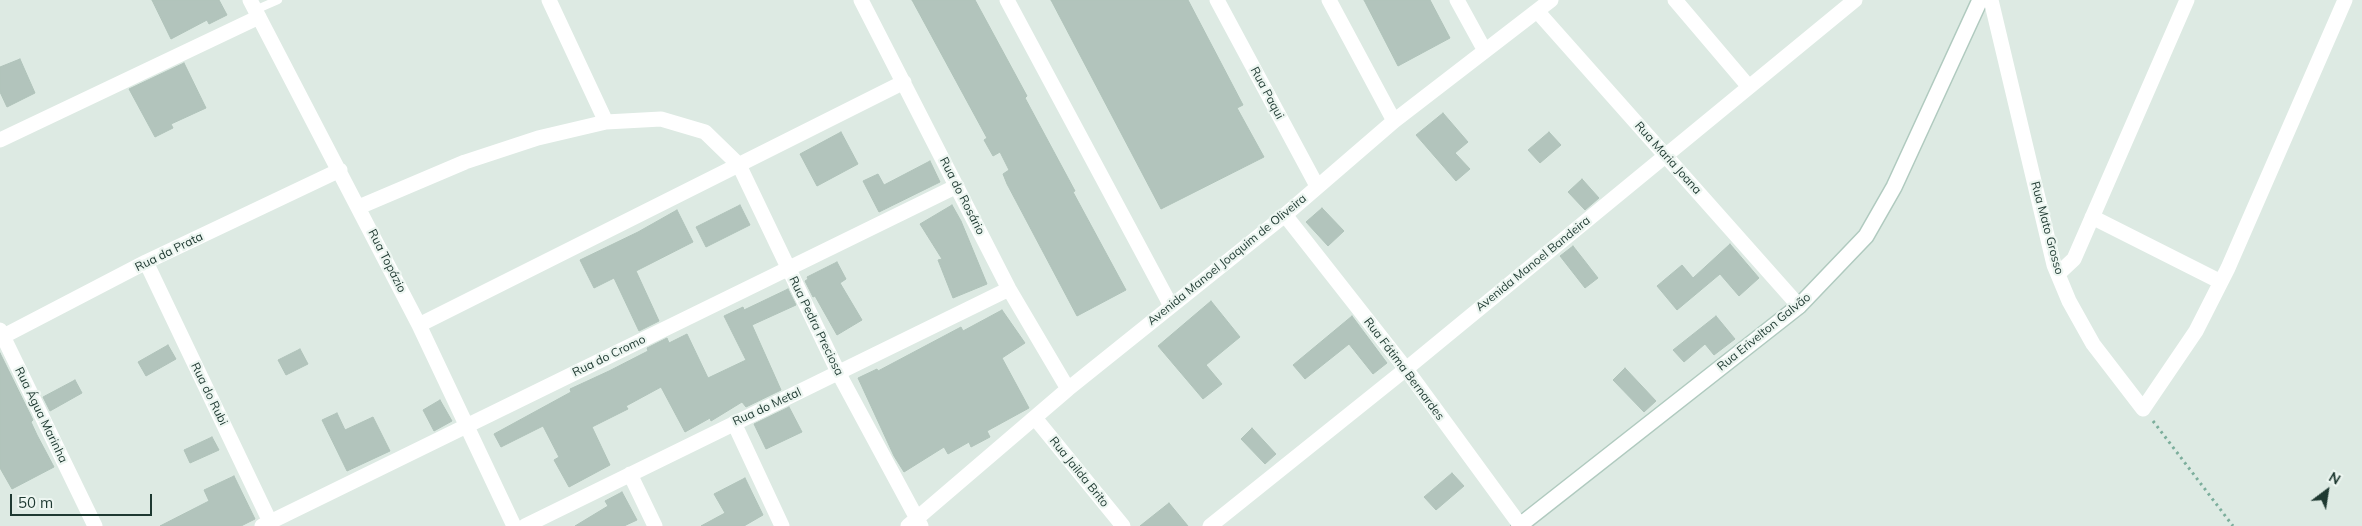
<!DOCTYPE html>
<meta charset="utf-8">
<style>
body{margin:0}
#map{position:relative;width:2362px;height:526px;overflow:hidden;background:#ddeae3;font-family:Mulish,sans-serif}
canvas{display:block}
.north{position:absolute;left:2302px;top:466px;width:50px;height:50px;-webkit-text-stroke:4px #edf6f1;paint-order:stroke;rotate:31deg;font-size:14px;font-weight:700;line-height:20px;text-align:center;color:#1e3931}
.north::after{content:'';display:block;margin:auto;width:18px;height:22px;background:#1e3931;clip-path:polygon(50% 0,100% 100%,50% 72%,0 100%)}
.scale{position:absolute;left:10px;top:494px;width:142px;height:22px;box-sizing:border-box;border:2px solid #1e3931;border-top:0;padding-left:6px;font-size:15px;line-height:18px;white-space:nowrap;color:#1e3931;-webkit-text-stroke:4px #edf6f1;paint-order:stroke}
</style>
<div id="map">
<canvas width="2362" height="526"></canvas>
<div class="north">N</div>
<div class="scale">50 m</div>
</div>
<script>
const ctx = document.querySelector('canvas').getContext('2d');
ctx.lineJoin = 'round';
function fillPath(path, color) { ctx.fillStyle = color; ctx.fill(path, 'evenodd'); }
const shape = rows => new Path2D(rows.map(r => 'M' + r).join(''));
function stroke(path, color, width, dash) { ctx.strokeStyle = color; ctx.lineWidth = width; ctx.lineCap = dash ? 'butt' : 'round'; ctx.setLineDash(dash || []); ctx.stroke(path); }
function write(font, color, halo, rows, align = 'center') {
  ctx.font = font + ' Mulish,sans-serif'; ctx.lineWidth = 4.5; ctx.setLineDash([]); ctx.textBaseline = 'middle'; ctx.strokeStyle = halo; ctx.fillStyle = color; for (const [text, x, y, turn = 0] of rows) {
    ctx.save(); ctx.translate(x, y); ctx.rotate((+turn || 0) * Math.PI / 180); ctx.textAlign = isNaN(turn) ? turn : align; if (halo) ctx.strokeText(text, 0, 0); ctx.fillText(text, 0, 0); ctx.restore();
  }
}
const building = shape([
 [152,0,219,0,227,15,209,24,207,20,171,39,152,0],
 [912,0,975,0,1027,96,1025,98,1075,191,1073,192,1126,290,1077,316,1007,184,1003,174,1009,170,1000,152,993,156,984,140,987,138,912,0],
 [1051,0,1188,0,1243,105,1237,108,1264,157,1161,209,1051,0],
 [1364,0,1430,0,1450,38,1398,66,1364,0],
 [20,59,35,93,7,107,0,92,0,67,20,59],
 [184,63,206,108,171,124,173,128,155,137,129,89,184,63],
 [1443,113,1468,142,1455,153,1470,169,1456,181,1416,135,1443,113],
 [841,132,858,164,817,186,800,154,841,132],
 [1549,132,1561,145,1540,163,1528,150,1549,132],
 [930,161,940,182,879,212,863,181,878,174,884,185,930,161],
 [1582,179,1599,198,1585,210,1568,192,1582,179],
 [740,205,750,225,706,247,696,227,740,205],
 [952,205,961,221,987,284,953,298,938,260,942,259,920,224,952,205],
 [1322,208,1344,231,1328,246,1306,222,1322,208],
 [677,210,693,242,636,271,659,321,639,331,614,278,594,288,580,260,638,232,677,210],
 [1730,244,1759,278,1739,296,1720,274,1677,310,1657,286,1682,265,1693,278,1730,244],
 [1573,246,1598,278,1585,288,1560,256,1573,246],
 [837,262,846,279,840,283,862,320,837,335,815,296,813,297,805,281,808,279,807,277,837,262],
 [788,289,796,305,752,325,781,390,746,407,742,402,711,421,710,418,685,432,661,387,626,406,628,409,592,427,610,465,569,487,554,460,559,457,543,426,501,447,494,434,571,392,570,389,609,371,648,351,647,348,667,338,669,343,687,334,708,378,746,360,724,316,743,307,744,310,788,289],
 [1211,301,1240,337,1206,365,1222,384,1203,399,1158,346,1211,301],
 [1002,310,1025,343,1002,358,1029,408,987,431,990,437,971,447,969,442,948,454,944,447,904,472,894,456,858,378,877,369,878,371,961,327,963,331,1002,310],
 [1352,316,1387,363,1373,374,1349,344,1305,379,1293,365,1352,316],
 [1716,316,1735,339,1714,355,1705,344,1684,362,1673,350,1716,316],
 [168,345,176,359,146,376,138,362,168,345],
 [300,349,308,364,286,375,278,360,300,349],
 [0,353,33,420,31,422,37,435,54,467,12,489,0,468,0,353],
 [1625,368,1656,401,1644,412,1613,380,1625,368],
 [75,380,82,393,50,411,43,397,75,380],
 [440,400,452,421,434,431,423,410,440,400],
 [789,407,802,432,766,449,754,424,789,407],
 [337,413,345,430,373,417,390,451,347,471,322,420,337,413],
 [1252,428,1276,454,1265,464,1241,439,1252,428],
 [212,437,219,450,190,463,184,450,212,437],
 [1452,473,1464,486,1436,510,1424,497,1452,473],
 [234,476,255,519,241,526,160,526,209,501,204,490,234,476],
 [745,478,763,515,744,526,701,526,725,513,714,494,745,478],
 [622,492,637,520,624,526,575,526,608,506,605,501,622,492],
 [1169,503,1188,526,1140,526,1169,503]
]);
fillPath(building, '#b2c4bc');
stroke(building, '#b0c3ba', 1);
const secondary = shape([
 [1519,526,1799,306,1866,236,1894,187,1980,0]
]);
stroke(secondary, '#b0cabf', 18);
stroke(shape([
 [2153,421,2233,526]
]), '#7cae9c', 3, [2.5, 4]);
stroke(shape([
 [255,10,278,0]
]), '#fff', 8);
stroke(shape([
 [250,0,419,325,514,526],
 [549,0,606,122],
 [861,0,1009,289,1068,389],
 [1007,0,1171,306],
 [1217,0,1317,186],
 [1329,0,1394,121],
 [1457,0,1485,51],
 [1675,0,1749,87],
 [1991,0,2054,265,2069,301,2093,344,2143,409,2196,331,2228,268,2345,0],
 [1537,11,1799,306],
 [0,140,259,17],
 [359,207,465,162,538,138,606,122,661,119,705,132,739,165,839,374,921,526],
 [1285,215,1406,369,1520,525],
 [2092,217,2221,282],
 [146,262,272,526],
 [2058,274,2074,259,2187,0],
 [419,325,904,82],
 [0,330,95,526],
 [0,338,146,262,340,170],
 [1035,418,1123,526],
 [734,423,782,526],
 [630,474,655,526],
 [262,526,957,186],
 [525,526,1009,289],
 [908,526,1068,389,1285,215,1394,121,1551,0],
 [1210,526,1406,369,1855,0]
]), '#fff', 15);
stroke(secondary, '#fff', 15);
write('12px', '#1e3931', '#edf6f1', [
 ["Rua Paqui",1267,93,62],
 ["Rua Maria Joana",1668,158,48],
 ["Rua do Rosário",962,196,63],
 ["Rua Mato Grosso",2047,228,75],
 ["Rua da Prata",169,252,-26],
 ["Avenida Manoel Joaquim de Oliveira",1227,260,-39],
 ["Rua Topázio",387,261,63],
 ["Avenida Manoel Bandeira",1533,264,-39],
 ["Rua Pedra Preciosa",816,326,64],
 ["Rua Erivelton Galvão",1764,332,-39],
 ["Rua do Cromo",609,356,-26],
 ["Rua Fátima Bernardes",1404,369,53],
 ["Rua do Rubi",209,394,64],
 ["Rua do Metal",767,407,-25],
 ["Rua Água Marinha",41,415,64],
 ["Rua Jailda Brito",1079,472,51]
]);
</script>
